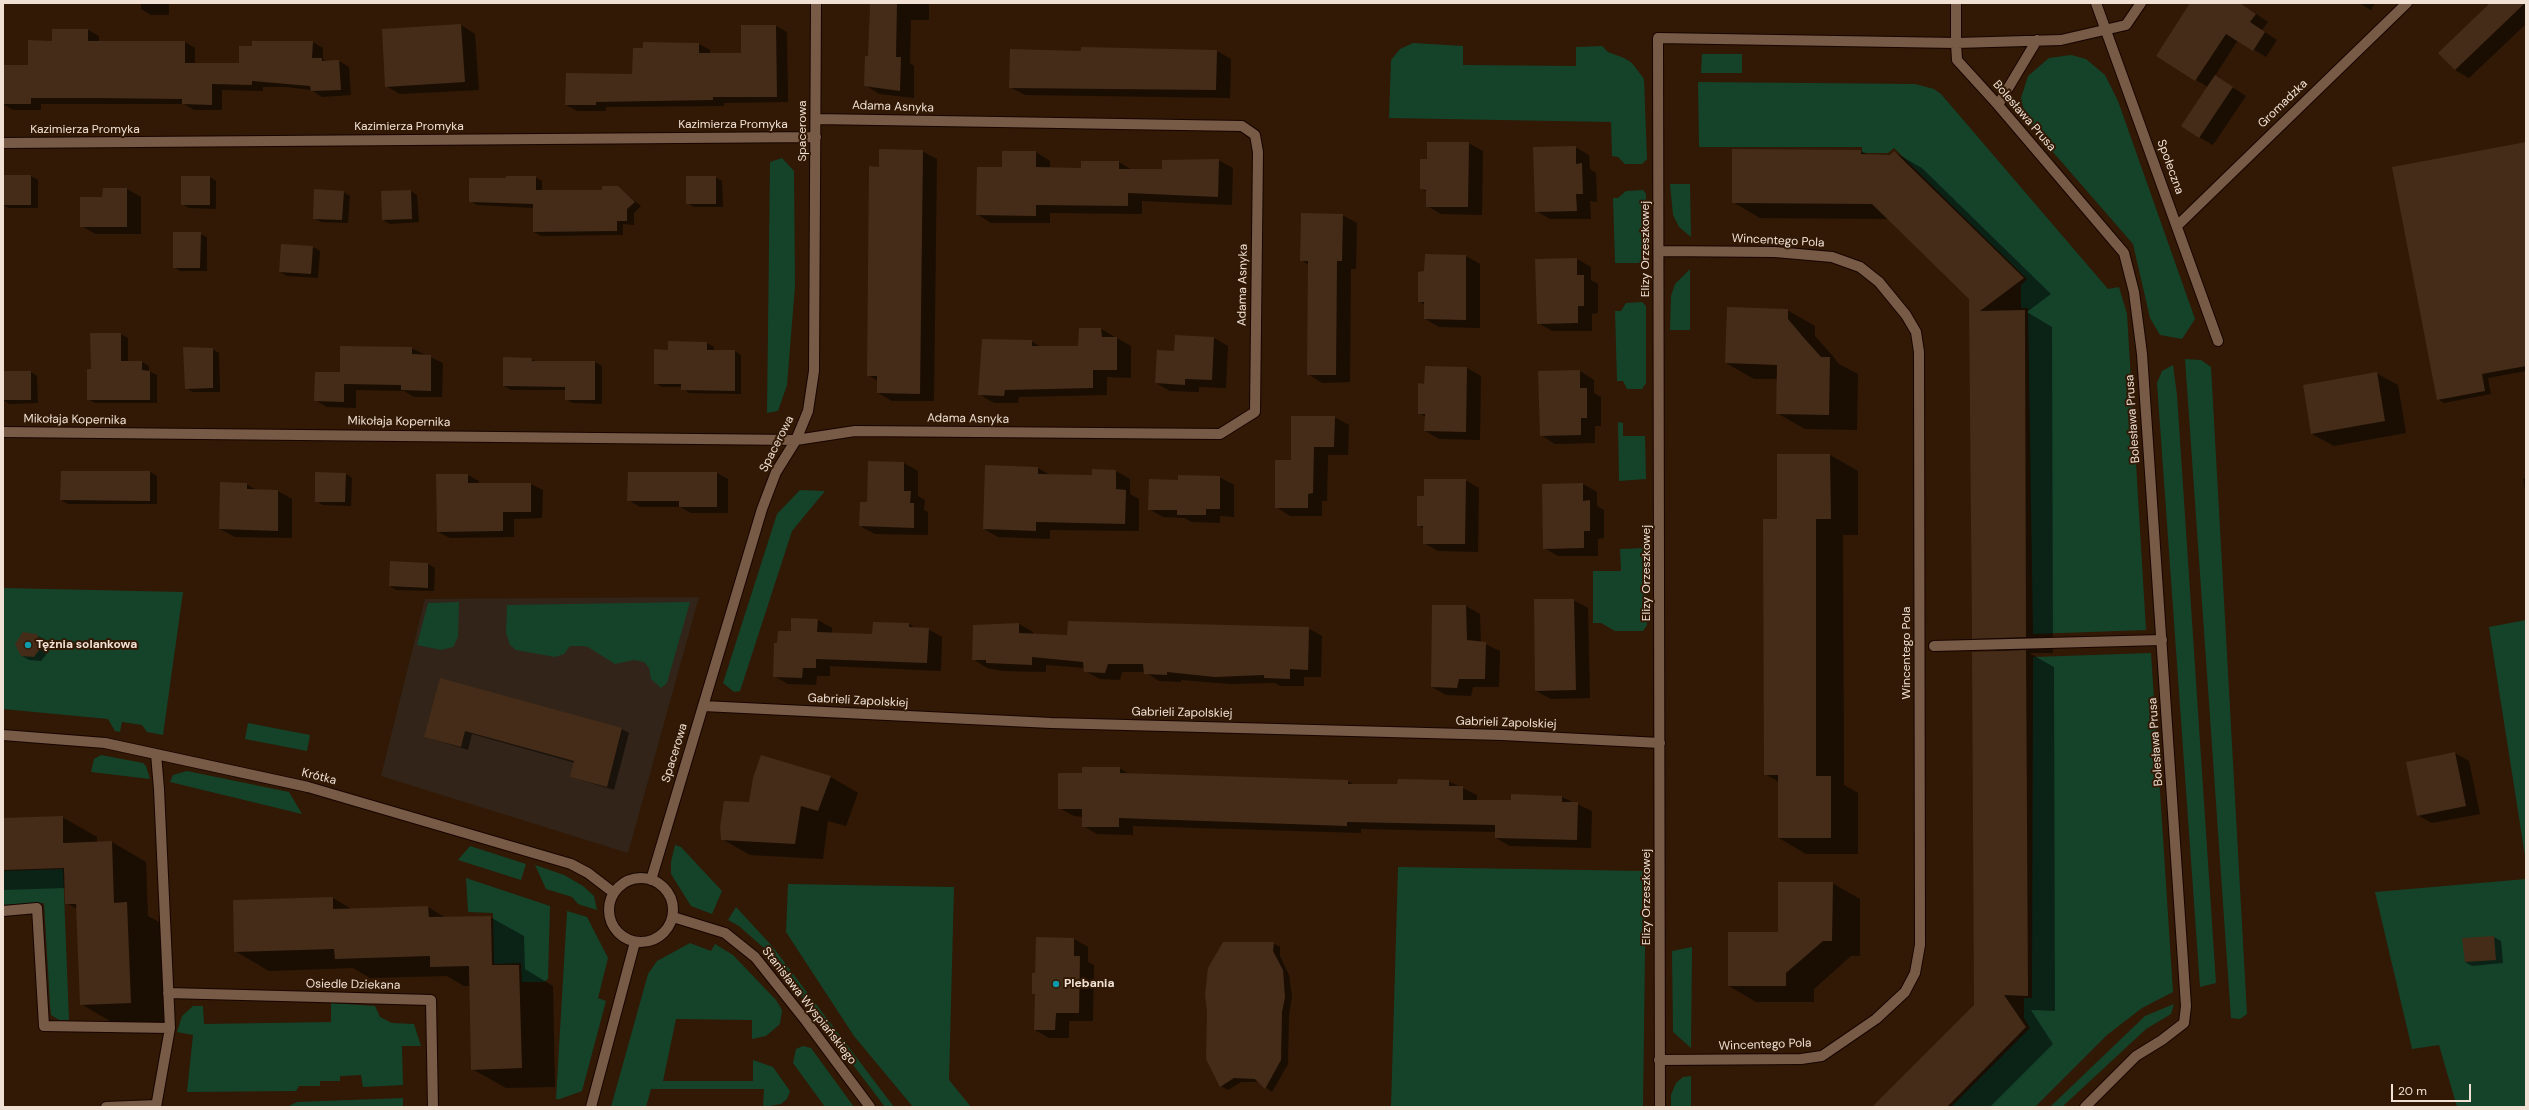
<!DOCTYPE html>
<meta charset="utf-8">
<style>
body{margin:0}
#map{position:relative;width:2529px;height:1110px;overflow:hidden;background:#311905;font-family:"DM Sans",sans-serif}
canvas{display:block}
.frame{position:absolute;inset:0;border:4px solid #f1e1d5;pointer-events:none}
.scale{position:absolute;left:2391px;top:1084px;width:80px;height:18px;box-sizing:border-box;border:2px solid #f1e1d5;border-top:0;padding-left:5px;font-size:12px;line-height:14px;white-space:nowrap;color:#f1e1d5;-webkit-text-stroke:3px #311905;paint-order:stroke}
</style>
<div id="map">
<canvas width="2529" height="1110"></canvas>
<div class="frame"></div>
<div class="scale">20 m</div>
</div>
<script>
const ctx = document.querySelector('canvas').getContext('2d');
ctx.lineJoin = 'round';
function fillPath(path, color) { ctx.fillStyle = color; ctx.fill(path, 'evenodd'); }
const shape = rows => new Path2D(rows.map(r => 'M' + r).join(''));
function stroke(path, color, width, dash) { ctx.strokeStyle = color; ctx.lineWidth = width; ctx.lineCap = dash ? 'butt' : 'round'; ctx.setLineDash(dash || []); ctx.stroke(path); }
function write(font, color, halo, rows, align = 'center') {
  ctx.font = font + ' "DM Sans",sans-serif'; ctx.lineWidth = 4; ctx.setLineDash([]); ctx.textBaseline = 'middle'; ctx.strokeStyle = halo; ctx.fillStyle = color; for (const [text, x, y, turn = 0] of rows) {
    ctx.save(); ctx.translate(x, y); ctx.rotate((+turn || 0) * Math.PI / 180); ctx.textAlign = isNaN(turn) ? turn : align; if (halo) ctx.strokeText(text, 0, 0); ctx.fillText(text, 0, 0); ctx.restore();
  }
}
fillPath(shape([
 [699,597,628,853,381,776,425,599]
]), '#322418');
fillPath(shape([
 [1413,43,1463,46,1463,65,1576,66,1576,47,1602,46,1608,52,1624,58,1632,63,1644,79,1647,159,1642,164,1625,164,1618,157,1612,156,1611,122,1389,118,1391,60,1400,49],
 [1702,54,1742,54,1742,73,1701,73],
 [2071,55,2086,59,2105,75,2118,101,2195,319,2182,339,2160,335,2150,318,2133,244,2026,121,2021,98,2028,76,2049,58],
 [1698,82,1915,84,1934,89,1941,94,2108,289,2119,287,2127,314,2146,630,2033,634,2028,308,2021,308,2021,285,2027,279,1894,148,1888,153,1862,153,1862,147,1699,147],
 [782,158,794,171,795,286,787,385,778,411,767,413,770,162],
 [1670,184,1690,184,1691,237,1679,227,1673,215],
 [1643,190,1646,194,1645,263,1615,263,1613,198,1618,198,1626,191],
 [1690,269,1690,330,1670,330,1671,296,1675,284],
 [1642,302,1646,306,1646,383,1642,389,1627,389,1623,381,1617,381,1615,311,1621,311,1626,303],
 [2185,359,2201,360,2211,367,2247,1014,2240,1019,2231,1018],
 [2173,365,2177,395,2216,983,2200,987,2157,383,2162,371],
 [1618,422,1623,423,1623,436,1645,436,1646,479,1619,481],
 [800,490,825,491,792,531,740,691,734,692,723,683,777,514],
 [1646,548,1647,625,1643,631,1615,631,1601,623,1593,623,1593,571,1621,571,1620,549],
 [3,588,183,592,163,735,147,732,142,725,122,722,120,732,115,731,108,719,3,709],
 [459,602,458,637,453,647,441,650,417,645,428,603],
 [690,602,667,683,661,688,651,679,649,668,644,662,634,660,615,664,588,647,582,646,570,646,564,654,555,657,516,650,510,645,506,633,507,605],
 [2526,620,2526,862,2489,627],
 [2151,653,2173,992,2142,1008,2107,1035,2035,1107,1951,1107,2030,1028,2024,1018,2024,998,2032,998,2033,657],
 [248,723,310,735,307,751,245,739],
 [101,755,143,763,146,766,150,779,91,772,94,759],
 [187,771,289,792,302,814,170,782,173,775],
 [675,845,681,847,722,891,712,914,691,906,671,874,671,862],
 [470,846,526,864,521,880,458,860],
 [535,865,564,875,583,886,594,896,597,910,578,904,572,897,546,889],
 [1398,867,1646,871,1643,1107,1391,1107],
 [63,869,69,1020,59,1020,51,1015,50,1004,44,903,3,905,3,871],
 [466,878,550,906,548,979,544,982,522,982,521,963,494,964,493,913,468,912],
 [2526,879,2526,1107,2457,1107,2439,1045,2412,1049,2375,892],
 [788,884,954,887,949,1080,971,1107,913,1107,854,1036,786,932],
 [736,907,772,946,894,1107,885,1107,766,950,739,926,728,920],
 [567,911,587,917,608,958,598,998,606,1001,582,1091,560,1099,556,1099],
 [690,943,711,951,715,944,733,955,776,1000,782,1010,780,1024,766,1036,752,1039,752,1020,676,1019,663,1081,753,1081,753,1060,773,1067,790,1091,787,1099,781,1104,763,1107,764,1089,651,1089,646,1107,611,1107,648,974,657,961],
 [1692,947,1691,1048,1673,1032,1672,951],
 [331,1003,375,1006,380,1017,392,1023,414,1024,421,1046,402,1046,403,1085,363,1087,361,1075,340,1076,340,1081,320,1081,320,1086,299,1086,296,1091,187,1092,193,1035,177,1032,182,1016,193,1006,203,1006,204,1024,331,1022],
 [2174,1004,2171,1014,2146,1029,2062,1107,2050,1107,2145,1016],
 [803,1046,811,1048,854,1107,825,1107,793,1063,796,1049],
 [1691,1076,1691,1107,1671,1107,1671,1095,1676,1083,1683,1077],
 [403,1098,403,1107,287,1107,297,1102]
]), '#14432a');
fillPath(shape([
 [141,3,169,3,169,15,151,15,141,9],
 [870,3,929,3,929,20,911,20,910,63,914,66,914,98,879,94,865,85,869,57],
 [2192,3,2240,3,2268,22,2262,30,2277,40,2266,57,2238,40,2215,76,2246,96,2213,145,2199,137,2208,87,2196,80],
 [2359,3,2375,3,2371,10],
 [2492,3,2526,3,2526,24,2469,78,2455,70],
 [461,25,475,34,479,90,400,94,386,86],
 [742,26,776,26,787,32,788,102,724,103,724,106,606,107,606,111,577,111,566,105,699,44,710,50,710,54,742,54],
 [53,30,88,30,99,36,99,42,185,42,195,48,195,64,240,64,253,47,313,42,323,48,323,59,327,62,339,61,349,67,351,95,322,97,311,90,286,87,263,87,263,91,222,90,222,110,194,110,184,104,41,104,41,110,13,110,3,104,3,66,29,66,53,42],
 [1217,51,1231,59,1230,98,1025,95,1010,87,1082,52],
 [1468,143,1483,151,1482,215,1441,214,1427,206,1427,192,1421,189,1428,160],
 [2526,143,2526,371,2488,378,2491,394,2444,403,2438,399],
 [1575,147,1589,155,1590,169,1596,173,1597,202,1590,201,1591,219,1550,219,1536,211],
 [1733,150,1861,151,1869,155,1890,156,1894,152,1922,168,2051,294,2027,312,2052,327,2053,653,2029,653,2054,667,2055,1011,2031,1010,2053,1044,1990,1107,1734,1107,1874,1106,1975,1005,1997,652,1972,638,1970,298,1889,219,1760,218,1733,202],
 [922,151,937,159,934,401,892,401,878,393,878,381,868,375,880,168],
 [1036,152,1050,161,1050,169,1082,169,1119,162,1132,170,1163,170,1218,160,1233,168,1232,205,1142,201,1142,214,1050,213,1050,223,991,223,977,214,1003,168],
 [3,176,31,176,38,180,38,208,9,208,3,205],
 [210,177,216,181,216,209,189,208,182,204],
 [535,177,542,181,542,191,603,191,618,187,641,206,634,213,634,225,623,224,623,235,541,236,534,232,534,208,477,205,470,201,470,179],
 [715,177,722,181,723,207,694,207,687,203],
 [127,189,141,197,141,234,96,234,81,226,103,198],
 [411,191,417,195,419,222,390,224,383,220],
 [343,192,350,196,348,223,321,222,314,218],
 [1342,215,1357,223,1356,269,1351,269,1350,382,1322,383,1308,374,1309,265,1301,260],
 [200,234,207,237,207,271,180,271,174,267],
 [282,245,313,247,320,251,318,278,287,276,280,272],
 [1426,255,1466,256,1480,264,1480,328,1439,327,1425,319,1425,305,1419,301,1425,272],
 [1577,259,1591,267,1591,280,1598,284,1598,313,1592,314,1592,331,1552,331,1538,323],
 [1787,310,1815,326,1815,336,1832,355,1839,364,1858,374,1857,430,1805,429,1777,413,1778,379,1754,379,1726,363],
 [1101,329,1131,346,1131,378,1107,377,1107,395,1019,397,1018,403,994,403,979,394,1031,341,1041,347,1079,347,1080,330],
 [121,334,128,338,128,362,142,362,149,366,149,371,157,375,157,403,95,403,88,399,92,370],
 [1214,338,1228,346,1226,388,1199,387,1199,392,1170,391,1156,383],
 [707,343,714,347,714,351,735,351,741,355,741,394,689,393,682,387,662,387,655,383,669,351],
 [411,348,443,363,442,397,414,397,404,391,356,390,356,408,327,407,315,400,341,373],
 [212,349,219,353,220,392,193,392,186,388],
 [532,359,537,362,595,362,602,366,602,404,573,403,566,399,566,390,511,390,504,386],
 [1467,368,1481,376,1480,440,1439,439,1425,431,1426,417,1419,413,1425,385],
 [1580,371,1594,380,1594,393,1601,397,1601,426,1595,426,1595,443,1555,444,1541,435],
 [3,372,31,372,37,376,38,403,9,404,3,400],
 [2376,373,2398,385,2406,433,2334,446,2312,434],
 [1334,417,1349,425,1348,455,1328,455,1327,501,1322,501,1322,516,1290,516,1276,507,1292,461],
 [1778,455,1830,455,1858,471,1858,535,1843,535,1844,785,1858,793,1858,854,1806,854,1779,838,1779,782,1765,774,1778,520],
 [904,463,918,471,918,496,925,500,924,510,928,512,928,535,875,534,860,526,868,503],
 [1038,468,1050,475,1093,476,1093,470,1116,471,1130,479,1130,494,1139,499,1139,531,1050,530,1050,539,998,537,984,529],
 [150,472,157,476,157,504,68,504,61,500],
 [717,473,728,479,728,513,691,513,680,507,640,507,628,500],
 [346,474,352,478,351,506,323,505,316,501],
 [468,475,479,481,479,484,531,484,543,490,542,518,514,519,514,537,450,538,438,532],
 [1219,477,1234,485,1234,517,1220,516,1220,523,1192,522,1184,518,1163,517,1149,509,1179,481],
 [2526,478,2526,497,2523,479],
 [1465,480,1479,488,1478,552,1438,551,1424,543,1424,529,1418,525,1425,497],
 [246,484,259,491,278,491,292,499,292,538,235,537,220,529],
 [1583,484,1597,492,1597,506,1604,510,1604,538,1598,539,1598,556,1558,556,1544,548],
 [391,562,428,564,435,568,434,591,396,590,390,586],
 [1573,600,1588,608,1590,698,1551,699,1536,691],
 [1433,606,1466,606,1480,614,1481,642,1500,651,1499,687,1473,687,1471,696,1446,695,1432,687],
 [818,620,832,628,832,633,873,635,909,624,917,629,928,629,942,637,941,671,830,666,830,676,817,676,816,685,788,684,774,676,778,644,792,632],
 [1019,624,1033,632,1033,635,1068,636,1308,628,1322,636,1321,677,1304,677,1304,686,1280,686,1275,683,1230,684,1181,680,1181,682,1159,681,1145,672,1122,672,1120,680,1100,679,1085,671,1085,668,1046,665,1046,672,1002,671,987,668,973,659,974,626],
 [36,635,44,639,49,651,41,661,29,660,22,656],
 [440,680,622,729,629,733,614,790,571,777,575,763,472,734,468,750,425,737],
 [2455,753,2469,761,2480,814,2432,823,2417,815],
 [762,756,831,777,858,793,846,826,828,821,823,859,750,855,722,839,750,803],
 [1119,768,1129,774,1348,781,1354,785,1398,785,1448,781,1477,795,1477,801,1512,801,1562,797,1592,811,1591,848,1510,846,1496,838,1496,832,1361,829,1361,833,1133,826,1133,835,1097,834,1083,826,1083,817,1074,816,1059,808,1083,774],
 [62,817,97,837,97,843,112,842,146,862,148,916,161,923,165,1022,115,1024,81,1004,77,909,66,903,66,888,3,890,3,819],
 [1832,883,1860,899,1860,956,1851,956,1814,989,1814,1002,1756,1002,1729,986,1779,933],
 [333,898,353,910,428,907,446,918,490,917,524,936,525,969,553,986,555,1087,506,1088,472,1069,471,986,464,986,447,976,370,978,353,968,269,971,235,951],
 [2494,937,2501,941,2503,963,2472,966,2465,962],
 [1074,939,1088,947,1088,962,1094,965,1093,1021,1069,1021,1069,1038,1049,1038,1035,1030,1036,995,1033,994,1036,974],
 [1273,943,1280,947,1280,956,1289,975,1292,996,1289,1016,1288,1064,1272,1092,1259,1082,1241,1082,1228,1090,1221,1086,1208,1011]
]), '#0007');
fillPath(shape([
 [870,3,897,3,896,57,901,57,900,91,864,86,865,56,868,56],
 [2190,3,2240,3,2256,14,2250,22,2265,32,2253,51,2226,34,2195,81,2156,56],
 [2490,3,2525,3,2455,70,2438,53],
 [461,24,465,82,385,87,382,29],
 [741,25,776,25,777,97,713,97,713,100,596,102,596,105,565,105,566,73,632,74,633,48,643,48,643,42,699,43,699,53,741,53],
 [52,29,88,29,88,41,185,41,185,63,239,63,239,46,252,46,252,41,313,41,312,58,322,58,322,61,339,60,341,90,311,91,310,86,252,81,252,85,212,84,212,105,182,104,182,99,96,98,31,98,31,104,3,104,3,65,28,65,28,40,52,41],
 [1081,47,1217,50,1216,90,1009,88,1010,49,1081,51],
 [2215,75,2233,87,2199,138,2181,126],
 [1427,142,1469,142,1468,207,1426,207,1426,190,1420,189,1420,159,1427,159],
 [2526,142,2526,366,2482,374,2485,391,2437,400,2392,167],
 [1576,146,1576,164,1582,163,1583,194,1576,194,1577,211,1535,212,1533,147],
 [879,149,923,150,920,394,877,393,877,376,867,376,869,166,879,167],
 [1732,149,1861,150,1861,154,1890,155,1894,151,2024,278,1980,311,2025,310,2026,637,1972,639,1969,299,1872,204,1732,203],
 [1002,151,1036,151,1036,167,1081,168,1081,161,1119,161,1119,169,1162,169,1162,160,1219,159,1218,197,1128,193,1128,206,1036,205,1036,216,976,215,977,167,1002,167],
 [3,175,31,175,31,205,3,205],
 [181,176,210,176,210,205,181,205],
 [506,176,536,176,536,190,602,190,602,186,618,186,635,202,627,209,627,221,617,221,617,231,533,232,533,204,469,202,469,178,506,178],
 [686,176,716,176,716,204,686,204],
 [103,188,127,188,127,227,80,227,80,197,102,197],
 [314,189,344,191,342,220,313,219],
 [411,190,412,219,382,220,381,191],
 [1301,213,1343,214,1342,261,1337,261,1336,375,1307,375,1308,261,1300,261],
 [173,232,201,232,200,268,173,268],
 [281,244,313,246,311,274,279,272],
 [1425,254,1466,255,1466,320,1424,319,1424,302,1418,302,1418,272,1424,271],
 [1577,258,1577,275,1584,275,1584,306,1578,306,1578,323,1537,324,1535,259],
 [1727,307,1788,309,1788,319,1804,338,1821,357,1830,357,1829,415,1776,414,1777,365,1725,363],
 [1079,328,1101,328,1102,337,1117,337,1117,370,1093,370,1093,388,1005,390,1004,396,978,395,982,339,1032,340,1032,346,1078,346],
 [90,333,121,333,121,361,142,361,142,370,150,371,150,400,87,400,87,369,91,369],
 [1175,335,1214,337,1212,380,1185,379,1185,385,1155,383,1157,350,1174,351],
 [668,341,707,342,707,350,735,350,735,391,681,390,681,384,654,384,654,349,668,350],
 [340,346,412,347,412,354,431,355,431,391,401,390,401,385,344,384,344,402,314,401,315,372,340,372],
 [183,347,213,348,213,388,185,389],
 [503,357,532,358,532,361,595,361,595,400,565,400,565,387,503,386],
 [1425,366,1467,367,1466,432,1424,431,1425,414,1418,414,1418,383,1424,384],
 [1580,370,1580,388,1587,388,1587,418,1581,418,1581,435,1540,436,1538,371],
 [3,371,31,371,31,400,3,400],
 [2377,372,2385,421,2311,434,2303,385],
 [1291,416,1335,416,1334,447,1314,447,1313,493,1308,494,1308,508,1275,508,1275,460,1291,460],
 [1777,454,1830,454,1831,519,1816,519,1816,776,1831,776,1831,838,1778,838,1778,775,1764,775,1763,519,1777,519],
 [868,461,904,462,904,491,911,491,910,503,914,503,914,528,859,526,860,502,867,502],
 [985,465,1038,467,1038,474,1092,475,1092,469,1116,470,1116,489,1126,490,1125,524,1036,522,1036,531,983,529],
 [61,471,150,471,150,501,60,500],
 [315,472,346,473,345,502,315,502],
 [628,472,717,472,717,507,679,507,679,501,627,501],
 [436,474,468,474,468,483,531,483,531,512,503,512,503,531,437,532],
 [1178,475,1220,476,1220,509,1206,509,1206,515,1177,515,1177,510,1148,510,1149,479,1178,480],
 [1424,479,1466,479,1465,544,1423,544,1423,526,1417,526,1417,496,1424,496],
 [220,482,247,483,247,489,278,490,278,531,219,529],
 [1583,483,1583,501,1590,500,1590,531,1584,531,1584,548,1543,549,1542,484],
 [390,561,428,563,428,588,389,586],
 [1534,599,1574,599,1576,690,1535,691],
 [1432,605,1466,605,1467,640,1486,642,1485,679,1459,679,1457,688,1431,687],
 [791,618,818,619,817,632,872,634,873,622,909,623,909,627,929,628,927,663,816,659,816,668,803,668,802,678,773,677,774,643,777,643,778,631,791,631],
 [1068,621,1309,627,1308,670,1290,669,1290,679,1264,678,1264,675,1215,677,1167,672,1167,675,1144,674,1143,664,1108,664,1105,673,1084,672,1083,662,1032,657,1032,665,986,663,986,660,972,660,973,625,1019,623,1019,633,1067,635],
 [23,632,37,634,42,646,34,657,21,656,15,644],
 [2026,650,2028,996,2004,995,2026,1027,1947,1107,1872,1107,1974,1005,1972,652],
 [440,678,622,728,607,787,570,777,574,761,465,731,461,747,424,737],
 [2455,752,2466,806,2417,816,2406,762],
 [761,755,831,776,818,811,801,806,795,844,721,840,720,827,724,801,749,802,753,778],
 [1082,767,1120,767,1120,773,1348,780,1348,784,1397,784,1398,779,1449,780,1449,786,1463,786,1463,800,1511,800,1511,794,1562,796,1562,802,1578,802,1577,840,1495,838,1495,825,1347,822,1347,826,1119,818,1119,827,1082,827,1082,809,1058,809,1058,773,1082,773],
 [63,816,63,843,112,841,114,903,127,902,131,1003,80,1005,76,904,65,904,64,868,3,870,3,818],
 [1778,882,1833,882,1832,941,1823,941,1786,973,1786,986,1728,986,1728,932,1778,932],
 [333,897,333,909,428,906,429,917,491,916,492,965,519,965,522,1068,471,1070,469,966,430,967,430,956,335,959,334,949,234,952,233,900],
 [2494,936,2496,960,2465,962,2462,938],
 [1036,937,1074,938,1074,956,1080,956,1079,1013,1056,1013,1055,1030,1034,1030,1035,994,1032,994,1032,973,1035,973],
 [1223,942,1274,942,1273,951,1283,970,1285,997,1282,1012,1281,1060,1265,1089,1255,1079,1234,1078,1220,1087,1206,1059,1207,1011,1205,995,1208,968]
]), '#452c18');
const pedestrian = shape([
 [1934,646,2162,640]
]);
const minor = shape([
 [1956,3,1956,43,2061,40,2126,25,2141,3],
 [2096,3,2218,341],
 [1998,105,2037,40],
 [3,143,816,137],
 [2178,225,2407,3],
 [3,432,796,440,855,431,1220,434,1255,412,1258,152,1255,135,1242,126,816,119],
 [703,706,1051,723,1502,735,1660,743],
 [3,735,105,743,308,787,571,864,588,873,614,893],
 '609 910a32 32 0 1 1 64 0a32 32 0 1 1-64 0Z',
 [651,880,762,509,776,472,796,440,808,411,814,371,816,3],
 [3,911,37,908,44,1026,170,1028],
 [673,917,725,933,755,957,806,1021,870,1107],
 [168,993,431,1000,433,1107],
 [1659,1060,1801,1059,1822,1056,1876,1019,1905,992,1915,973,1920,945,1919,352,1916,332,1906,315,1879,282,1860,267,1832,257,1775,252,1659,251],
 [106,1107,156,1105],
 [156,1107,170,1028,159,789,156,754],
 [591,1107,635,942],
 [1660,1107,1658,38,1956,43,1957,60,1998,105,2124,253,2134,292,2142,354,2186,1006,2184,1023,2162,1040,2136,1056,2085,1107]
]);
stroke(pedestrian, '#180400', 12);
stroke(minor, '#180400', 12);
stroke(pedestrian, '#775b46', 10);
stroke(minor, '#775b46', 10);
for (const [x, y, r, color] of [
 [28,645,4,"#0f9aa8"],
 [1056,984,4,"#0f9aa8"]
]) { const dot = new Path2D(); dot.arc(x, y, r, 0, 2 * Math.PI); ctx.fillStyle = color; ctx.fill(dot); stroke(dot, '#311905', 1.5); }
write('12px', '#f1e1d5', '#311905', [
 ["Gromadzka",2283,104,-44],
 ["Adama Asnyka",893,107,2],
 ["Bolesława Prusa",2024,116,49],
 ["Kazimierza Promyka",733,125],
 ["Kazimierza Promyka",409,127],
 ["Kazimierza Promyka",85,130],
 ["Spacerowa",803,131,-90],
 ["Społeczna",2170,167,70],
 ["Wincentego Pola",1778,241,3],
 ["Elizy Orzeszkowej",1646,249,-90],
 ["Adama Asnyka",1243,285,-89],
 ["Adama Asnyka",968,419,1],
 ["Bolesława Prusa",2133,419,-94],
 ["Mikołaja Kopernika",75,420,1],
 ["Mikołaja Kopernika",399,422,1],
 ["Spacerowa",777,444,-63],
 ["Elizy Orzeszkowej",1647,573,-90],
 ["Wincentego Pola",1907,653,-90],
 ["Gabrieli Zapolskiej",858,701,3],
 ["Gabrieli Zapolskiej",1182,713,1],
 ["Gabrieli Zapolskiej",1506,723,2],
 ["Bolesława Prusa",2156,742,-94],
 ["Spacerowa",675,753,-73],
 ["Krótka",319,777,14],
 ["Elizy Orzeszkowej",1647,897,-90],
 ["Osiedle Dziekana",353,985,1],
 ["Stanisława Wyspiańskiego",809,1006,52],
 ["Wincentego Pola",1765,1045,-2]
]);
write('bold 12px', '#f1e1d5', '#311905', [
 ["Tężnia solankowa",36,645],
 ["Plebania",1064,984]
], 'left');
</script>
